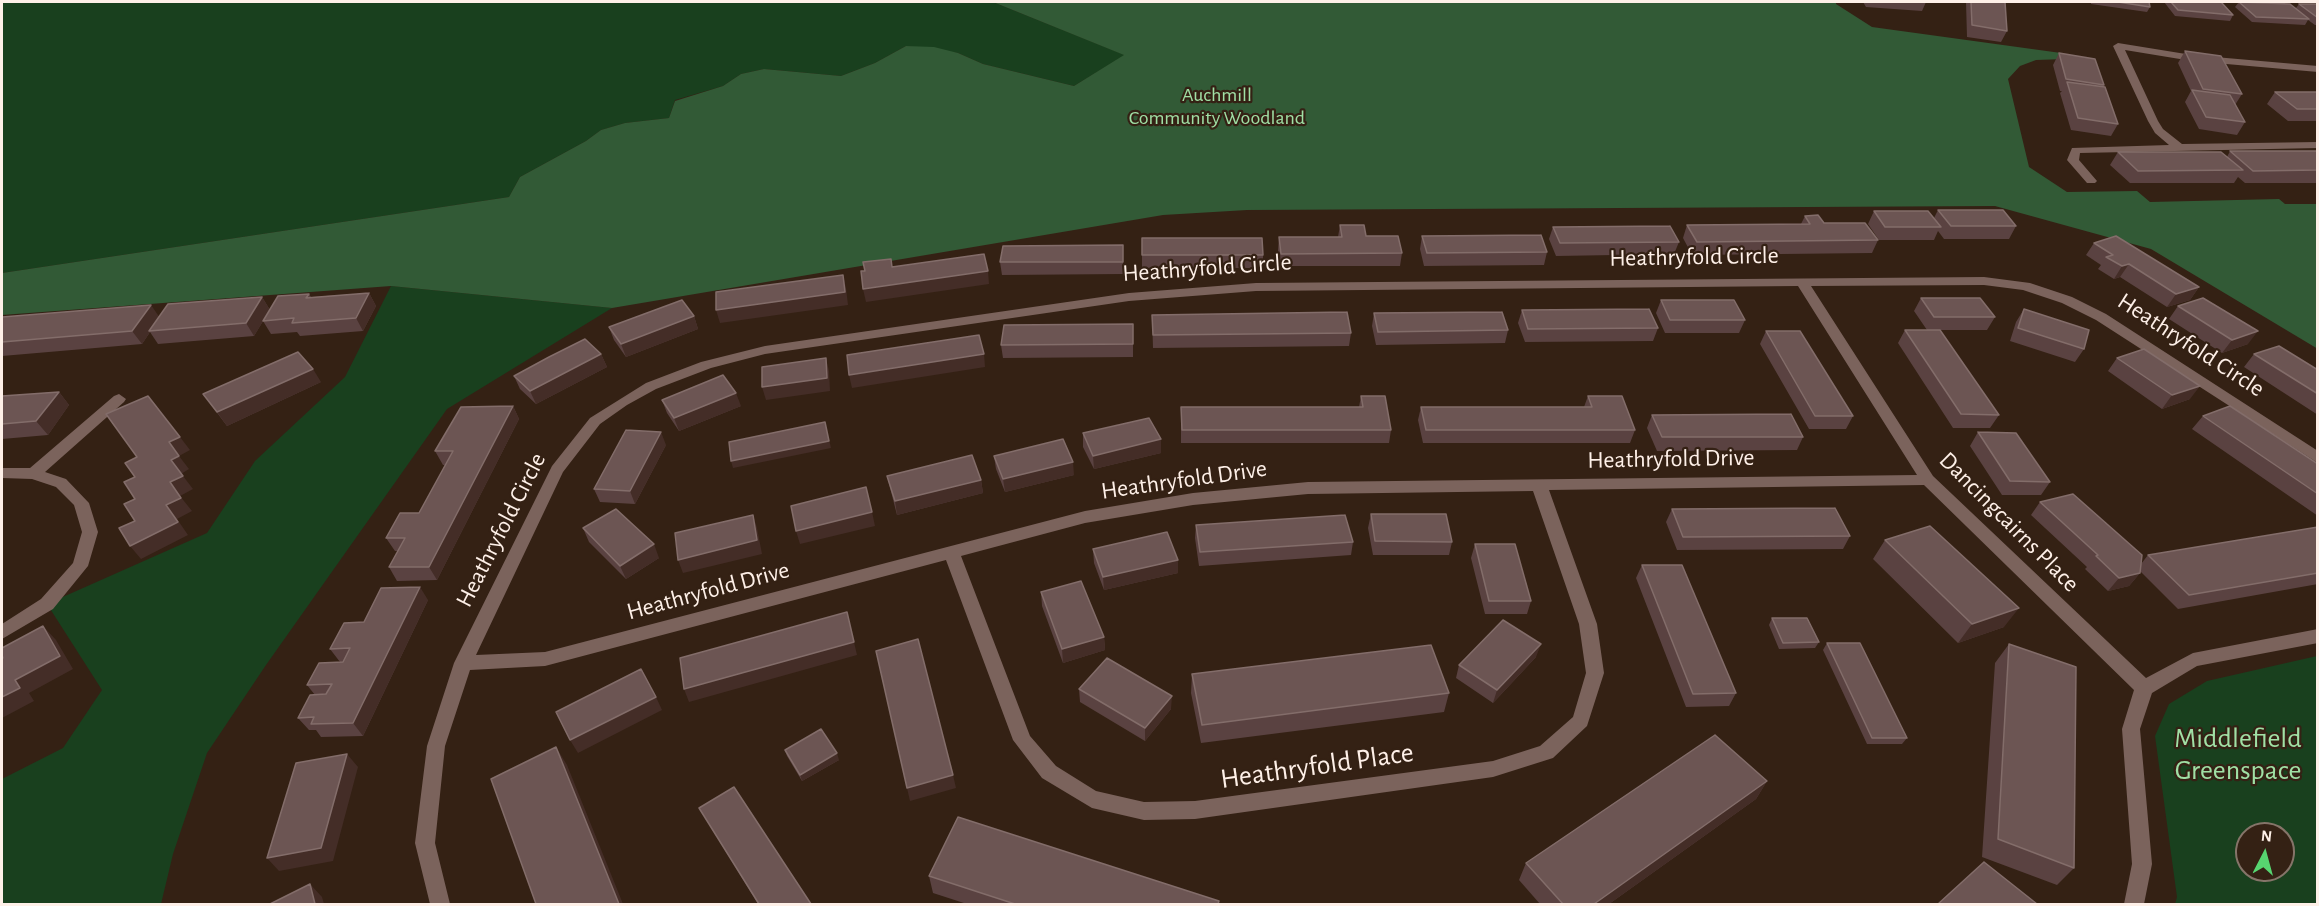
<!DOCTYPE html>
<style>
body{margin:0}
#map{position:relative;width:2319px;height:906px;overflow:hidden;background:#342114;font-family:"Alegreya Sans",sans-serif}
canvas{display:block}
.frame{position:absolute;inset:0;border:3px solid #fef0e8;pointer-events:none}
.north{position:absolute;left:2235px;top:822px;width:60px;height:60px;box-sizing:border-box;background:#342114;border:2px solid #857469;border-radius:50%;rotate:6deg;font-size:16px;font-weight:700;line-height:24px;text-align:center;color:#fef0e8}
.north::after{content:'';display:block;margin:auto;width:21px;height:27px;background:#57d570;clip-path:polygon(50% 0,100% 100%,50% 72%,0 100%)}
</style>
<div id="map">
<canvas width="2319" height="906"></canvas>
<div class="frame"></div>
<div class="north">N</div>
</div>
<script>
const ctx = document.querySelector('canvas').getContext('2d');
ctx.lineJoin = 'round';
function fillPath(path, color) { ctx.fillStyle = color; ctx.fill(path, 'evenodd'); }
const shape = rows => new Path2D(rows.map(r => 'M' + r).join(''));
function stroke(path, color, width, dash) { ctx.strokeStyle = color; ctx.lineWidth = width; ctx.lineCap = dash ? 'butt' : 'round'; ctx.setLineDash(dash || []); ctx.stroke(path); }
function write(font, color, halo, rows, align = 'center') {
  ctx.font = font + ' "Alegreya Sans",sans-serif'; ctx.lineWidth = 4.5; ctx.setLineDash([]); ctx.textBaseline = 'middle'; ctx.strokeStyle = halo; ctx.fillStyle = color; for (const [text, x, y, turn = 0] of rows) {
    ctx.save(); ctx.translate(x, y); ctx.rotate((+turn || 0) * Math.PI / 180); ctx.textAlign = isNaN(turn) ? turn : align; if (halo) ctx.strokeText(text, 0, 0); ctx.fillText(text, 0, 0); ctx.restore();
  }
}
fillPath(shape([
 [2,2,993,2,1125,55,1074,86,983,64,958,53,906,46,875,63,841,76,764,69,741,74,723,86,675,100,669,118,625,123,601,130,586,141,520,177,509,197,2,273],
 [391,286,612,308,447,409,266,665,207,753,173,854,161,904,2,904,2,779,63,748,102,690,47,604,207,533,255,461,345,377],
 [2317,656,2317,904,2175,904,2177,897,2155,736,2169,704,2207,681],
 [2247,834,2283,834,2283,870,2247,870]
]), '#19401e');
fillPath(shape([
 [993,2,1836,2,1836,4,1872,27,2061,53,2065,59,2036,60,2020,66,2008,79,2029,167,2067,192,2137,191,2150,202,2279,199,2285,204,2317,204,2318,349,2151,249,1995,206,1247,210,1163,215,612,308,391,286,2,315,2,273,509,197,520,177,586,141,601,130,625,123,669,118,675,101,723,86,741,74,764,69,841,76,875,63,906,46,934,47,958,53,983,64,1074,86,1124,55]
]), '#325a36');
fillPath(shape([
 [2118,43,2192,55,2318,66,2318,72,2192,61,2125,50,2158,121,2163,129,2182,144,2318,142,2318,148,2080,153,2079,160,2097,181,2095,183,2087,183,2067,160,2072,148,2169,145,2155,133,2148,121,2113,46,2118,43],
 [1984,277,2030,283,2072,297,2106,314,2318,451,2318,463,2096,320,2062,303,2023,290,1984,285,1811,286,1933,476,2146,678,2193,653,2318,629,2318,643,2197,666,2152,693,2140,729,2152,864,2144,904,2124,904,2132,864,2122,729,2134,690,1924,485,1549,490,1597,624,1604,673,1587,726,1553,758,1493,777,1195,819,1144,820,1092,808,1042,778,1013,740,946,560,545,666,470,670,445,746,435,843,450,904,430,904,415,843,427,746,454,663,552,466,590,418,646,383,701,362,765,346,1129,293,1256,283,1984,277],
 [1798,286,1917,475,1308,482,1193,493,1085,511,545,652,476,655,563,472,600,424,627,405,656,389,711,368,765,354,1129,301,1256,291,1798,286],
 [1533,491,1579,624,1586,673,1573,717,1540,746,1493,761,1195,801,1144,802,1096,791,1056,766,1030,736,961,556,1085,523,1193,505,1308,494,1533,491],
 [119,394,126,399,124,402,45,472,66,479,89,503,98,532,88,566,53,609,2,639,2,624,41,599,73,563,82,532,74,505,56,487,32,479,2,478,2,468,30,468,114,396,119,394]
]), '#7b635c');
fillPath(shape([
 [1863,2,1926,2,1922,11,1866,7],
 [1966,2,2005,2,2007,31,2001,42,1967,37],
 [2091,2,2149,2,2150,7,2147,12,2091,4],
 [2164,2,2221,2,2233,15,2230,21,2175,16],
 [2239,2,2296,8,2299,4,2318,4,2318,25,2315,25,2308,20,2305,25,2252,22,2235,7],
 [2185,51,2242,94,2235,105,2245,122,2237,135,2199,129,2185,102,2191,91,2178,63],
 [2059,53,2104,85,2103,87,2118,124,2111,136,2071,130,2060,93,2062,91,2060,91,2053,65],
 [2275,92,2318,92,2318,121,2288,121,2267,104],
 [2230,151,2318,151,2318,183,2245,183,2238,177,2234,183,2130,183,2110,165,2118,152,2227,157],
 [1938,210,2016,226,2009,239,1944,239,1938,231,1934,240,1879,240,1868,224,1874,211,1934,218],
 [1805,216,1824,223,1878,240,1872,253,1692,255,1683,238,1687,225,1801,224],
 [1340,225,1402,253,1400,266,1280,266,1278,250,1279,237,1338,237],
 [1553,227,1679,242,1674,254,1556,256,1549,239],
 [1422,236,1547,252,1544,265,1424,266,1420,249],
 [1142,238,1263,255,1263,268,1142,268],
 [2094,243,2199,287,2190,300,2167,307,2120,277,2114,279,2098,269,2101,265,2086,255],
 [1123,258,1123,274,1002,275,1000,262],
 [369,293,376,306,363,331,300,336,297,332,271,334,263,321,254,336,158,344,150,332,142,344,2,356,2,317,159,316,262,297,270,310,309,294,311,297],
 [1921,298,1995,317,1987,330,1940,330,1999,415,1990,428,1953,428,1898,343,1905,330,1927,330,1914,311],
 [1661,300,1745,320,1739,333,1665,333,1656,313],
 [2178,306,2248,344,2222,353,2169,319],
 [2024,309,2084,349,2075,362,2010,341,2016,322],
 [1522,310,1658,328,1653,341,1525,342,1518,323],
 [1374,313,1508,330,1505,343,1376,345,1372,326],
 [1152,315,1351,333,1349,346,1153,348],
 [694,316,698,329,626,357,614,340,609,327],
 [1133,324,1133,357,1003,358,1001,345],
 [1766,331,1853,416,1846,429,1809,429,1760,344],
 [601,354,607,367,536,404,520,389,514,376],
 [2254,354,2318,370,2318,415,2244,367],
 [2117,358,2190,399,2162,409,2108,371],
 [321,382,227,426,203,394],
 [59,392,69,405,48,435,2,439,2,396],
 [1361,396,1391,430,1389,443,1181,443,1181,407,1359,407],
 [1588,396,1635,430,1630,443,1423,443,1418,420,1421,407,1584,407],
 [662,400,741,406,679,431,667,413],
 [513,406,519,419,437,580,397,581,389,567,398,551,395,551,386,538,419,513,445,465,443,465,435,451],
 [1652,415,1803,437,1797,450,1657,451,1647,428],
 [2203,416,2318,464,2318,516,2192,429],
 [1978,432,2050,482,2041,495,2002,495,1970,446],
 [1083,433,1161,453,1094,469,1083,447],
 [666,445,635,504,600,502,594,489],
 [994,456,1074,475,1005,492,996,469],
 [887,476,981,480,983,493,897,515],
 [2040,502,2141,564,2148,555,2318,527,2318,584,2178,609,2140,571,2140,573,2129,586,2108,591,2085,569,2087,567,2031,515],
 [1672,509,1850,536,1843,549,1677,550,1666,522],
 [1371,514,1452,542,1449,555,1373,555,1368,528],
 [1196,525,1353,542,1351,555,1199,566,1195,538],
 [583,528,659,558,626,579,589,542],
 [1885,540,2004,627,1958,643,1873,559],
 [1475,544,1531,601,1527,614,1485,614,1471,558],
 [1093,549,1178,560,1178,573,1104,590,1094,563],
 [1642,565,1736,693,1729,706,1686,707,1636,578],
 [1041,592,1104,637,1105,650,1063,663,1042,606],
 [428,600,363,736,321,737,316,730,309,730,298,718,315,695,307,685,340,662,330,649,364,622],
 [1772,618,1819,642,1815,648,1779,649,1769,625],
 [1827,643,1907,738,1902,744,1867,744,1823,650],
 [2009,644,2074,868,2057,885,1982,857,1995,663],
 [1536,657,1493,703,1456,678,1459,665],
 [1192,674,1449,693,1444,712,1201,743,1191,693],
 [1079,689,1171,709,1145,741,1080,702],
 [785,750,839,760,802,781,787,756],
 [1767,781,1756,799,1609,904,1540,904,1519,880,1526,863],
 [699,808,811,904,758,904],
 [929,876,1219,901,1219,904,967,904,933,893]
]), '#5a4241');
fillPath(shape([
 [2129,264,2120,277,2114,279,2122,266],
 [988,271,989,284,866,302,863,289],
 [843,275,846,288,848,305,720,323,716,310],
 [2199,287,2190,300,2167,307,2176,294],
 [369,293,376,306,363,331,356,318],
 [262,297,270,310,254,336,246,323],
 [151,305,160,318,149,331,150,332,142,344,132,331],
 [694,316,698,329,626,357,621,344],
 [2258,331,2248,344,2222,353,2232,340],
 [601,354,607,367,536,404,530,391],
 [984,354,985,367,852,388,849,375],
 [826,358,829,371,830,391,766,400,762,387],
 [313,369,321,382,227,426,217,412],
 [2200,386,2190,399,2162,409,2172,395],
 [59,392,69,405,48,435,36,421],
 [736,393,741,406,679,431,674,418],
 [513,406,519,419,437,580,429,567],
 [825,422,831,448,733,468,731,461],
 [661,432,666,445,635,504,630,491],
 [180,437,190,450,179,456,169,442],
 [1161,439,1161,453,1094,469,1093,456],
 [179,456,189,469,181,474,171,460],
 [1073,462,1074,475,1005,492,1003,479],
 [183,476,193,489,180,496,192,511,177,519,188,535,141,559,130,546,166,505,170,482],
 [981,480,983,493,897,515,895,501],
 [872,512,875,526,800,544,796,531],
 [753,515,757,528,762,554,683,573,678,560],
 [654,544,659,558,626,579,620,566],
 [1178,560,1178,573,1104,590,1103,577],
 [2140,573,2129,586,2108,591,2119,578],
 [420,587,428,600,363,736,353,723],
 [2019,608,2004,627,1958,643,1972,624],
 [847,612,857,655,689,702,684,689],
 [43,626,56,640,73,669,29,693,34,701,2,718,2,697,15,680],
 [1104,637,1105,650,1063,663,1062,649],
 [1541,644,1536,657,1493,703,1497,690],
 [1172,696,1171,709,1145,741,1145,728],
 [656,697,662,710,578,753,570,740],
 [556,747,567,765,623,904,619,904],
 [837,753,839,760,802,781,800,775],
 [347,754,358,767,333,861,279,871,267,858],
 [953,775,956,788,910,801,907,788],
 [1767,781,1756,799,1609,904,1594,904],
 [310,884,322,897,324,904,315,904]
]), '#442d27');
const building = shape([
 [1971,2,2005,2,2007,31,1972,25,1971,2],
 [2118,2,2149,2,2150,7,2118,2],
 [2171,2,2221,2,2233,15,2178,10,2171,2],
 [2239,2,2290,4,2309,19,2256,17,2239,2],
 [2299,4,2318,4,2318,18,2299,4],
 [2185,51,2221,56,2242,94,2203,89,2185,51],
 [2059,53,2095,59,2104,85,2066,79,2059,53],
 [2067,82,2105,87,2118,124,2078,118,2067,82],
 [2192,90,2230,95,2245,122,2206,117,2192,90],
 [2275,92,2318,92,2318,109,2297,109,2275,92],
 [2230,151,2318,151,2318,170,2253,171,2230,151],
 [2118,152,2221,152,2243,170,2138,171,2118,152],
 [1938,210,2003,210,2016,226,1951,226,1938,210],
 [1874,211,1928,211,1941,227,1885,227,1874,211],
 [1818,215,1824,223,1865,223,1878,240,1697,242,1687,225,1810,224,1805,216,1818,215],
 [1340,225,1364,225,1366,236,1398,236,1402,253,1281,254,1279,237,1342,237,1340,225],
 [1670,226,1679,242,1560,243,1553,227,1670,226],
 [1541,235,1547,252,1427,253,1422,236,1541,235],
 [2116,236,2199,287,2176,294,2129,264,2122,266,2106,257,2113,255,2094,243,2116,236],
 [1142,238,1262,238,1263,255,1142,255,1142,238],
 [1123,245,1123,262,1000,262,1003,246,1123,245],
 [984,254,988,271,863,289,861,271,865,271,863,262,891,259,892,267,984,254],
 [843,275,845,292,716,310,716,292,843,275],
 [369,293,356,318,292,323,294,318,263,321,278,296,309,294,306,298,369,293],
 [262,297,246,323,149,331,168,304,262,297],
 [1921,298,1980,298,1995,317,1934,317,1921,298],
 [2203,298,2258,331,2232,340,2178,306,2203,298],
 [682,300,694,316,621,344,609,327,682,300],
 [1661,300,1734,300,1745,320,1670,320,1661,300],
 [151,305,132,331,2,342,2,317,151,305],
 [1649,309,1658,328,1528,329,1522,310,1649,309],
 [2024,309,2089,330,2084,349,2018,328,2024,309],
 [1347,312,1351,333,1153,335,1152,315,1347,312],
 [1502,312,1508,330,1378,332,1374,313,1502,312],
 [1133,324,1133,344,1001,345,1004,325,1133,324],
 [1905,330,1940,330,1999,415,1961,414,1905,330],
 [1766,331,1800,331,1853,416,1815,416,1766,331],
 [979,335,984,354,849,375,847,355,979,335],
 [585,339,601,354,530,391,514,376,549,357,585,339],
 [2279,346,2318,370,2318,394,2254,354,2279,346],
 [2144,349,2200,386,2172,395,2117,358,2144,349],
 [298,352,313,369,217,412,203,394,298,352],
 [826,358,827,378,762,387,762,367,826,358],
 [723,375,736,393,674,418,662,400,723,375],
 [59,392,36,421,2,424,2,396,59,392],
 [148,396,180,437,169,442,179,456,171,460,183,476,170,482,181,498,166,505,178,522,130,546,119,528,135,521,124,504,135,499,124,482,135,477,125,463,137,457,106,414,148,396],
 [1361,396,1385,396,1391,430,1182,430,1181,407,1363,407,1361,396],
 [1588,396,1622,396,1635,430,1426,430,1421,407,1592,407,1588,396],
 [513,406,429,567,389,567,405,538,386,538,400,513,419,513,453,451,435,451,461,407,513,406],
 [2230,406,2318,464,2318,494,2203,416,2230,406],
 [1791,414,1803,437,1662,437,1652,415,1791,414],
 [1149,418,1161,439,1093,456,1083,433,1149,418],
 [825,422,829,441,731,461,729,442,825,422],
 [626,430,661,432,630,491,594,489,626,430],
 [1978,432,2016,433,2050,482,2010,481,1978,432],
 [1063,439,1073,462,1003,479,994,456,1063,439],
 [972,455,981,480,895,501,887,476,972,455],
 [866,487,872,512,796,531,791,506,866,487],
 [2073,494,2142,555,2140,573,2119,578,2096,556,2098,555,2040,502,2073,494],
 [1835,508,1850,536,1683,537,1672,509,1835,508],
 [616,509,654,544,620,566,583,528,616,509],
 [1371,514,1446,514,1452,542,1375,541,1371,514],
 [753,515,757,540,678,560,675,533,753,515],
 [1345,515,1353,542,1200,552,1196,525,1345,515],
 [1930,526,2019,608,1972,624,1885,540,1930,526],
 [2318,527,2318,573,2189,595,2148,555,2318,527],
 [1167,532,1178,560,1103,577,1093,549,1167,532],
 [1475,544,1515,544,1531,601,1489,601,1475,544],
 [1642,565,1682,565,1736,693,1693,694,1642,565],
 [1081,581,1104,637,1062,649,1041,592,1081,581],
 [420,587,353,723,311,724,314,717,298,718,310,695,326,694,332,684,307,685,319,663,343,662,350,648,330,649,344,623,364,622,381,588,420,587],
 [847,612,854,642,684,689,680,658,847,612],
 [1772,618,1807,618,1819,642,1783,643,1772,618],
 [1503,620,1541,644,1497,690,1459,665,1503,620],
 [43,626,60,656,15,680,20,688,2,697,2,658,3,658,2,655,2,648,43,626],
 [918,639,953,775,907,788,876,651,918,639],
 [1827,643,1860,643,1907,738,1872,738,1827,643],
 [2009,644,2076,667,2074,868,1998,839,2009,644],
 [1431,645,1449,693,1202,725,1192,674,1431,645],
 [1107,658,1172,696,1145,728,1079,689,1107,658],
 [641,669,656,697,570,740,556,712,641,669],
 [821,729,837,753,800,775,785,750,821,729],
 [1715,735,1767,781,1594,904,1563,904,1526,863,1715,735],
 [556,747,619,904,536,904,491,779,556,747],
 [347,754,321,848,267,858,296,763,347,754],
 [734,787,811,904,759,904,699,808,734,787],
 [958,817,1219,901,1218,904,1015,904,929,876,958,817],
 [1984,862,2037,904,1938,904,1984,862],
 [310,884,315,904,270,904,310,884]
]);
fillPath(building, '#6c5553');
stroke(building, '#836d6a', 1.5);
write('20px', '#a0e0a5', '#342114', [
 ["Auchmill",1217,95],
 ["Community Woodland",1217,118]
]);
write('24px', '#fef0e8', '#342114', [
 ["Heathryfold Circle",1694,257,-1],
 ["Heathryfold Circle",1207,268,-4],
 ["Heathryfold Circle",2191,345,33],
 ["Heathryfold Drive",1671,459,-1],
 ["Heathryfold Drive",1184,480,-8],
 ["Dancingcairns Place",2009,522,45],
 ["Heathryfold Circle",501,530,-63],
 ["Heathryfold Drive",708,591,-15]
]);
write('28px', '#a0e0a5', '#342114', [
 ["Middlefield",2238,739],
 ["Greenspace",2238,771]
]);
write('28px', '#fef0e8', '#342114', [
 ["Heathryfold Place",1317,766,-8]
]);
</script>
